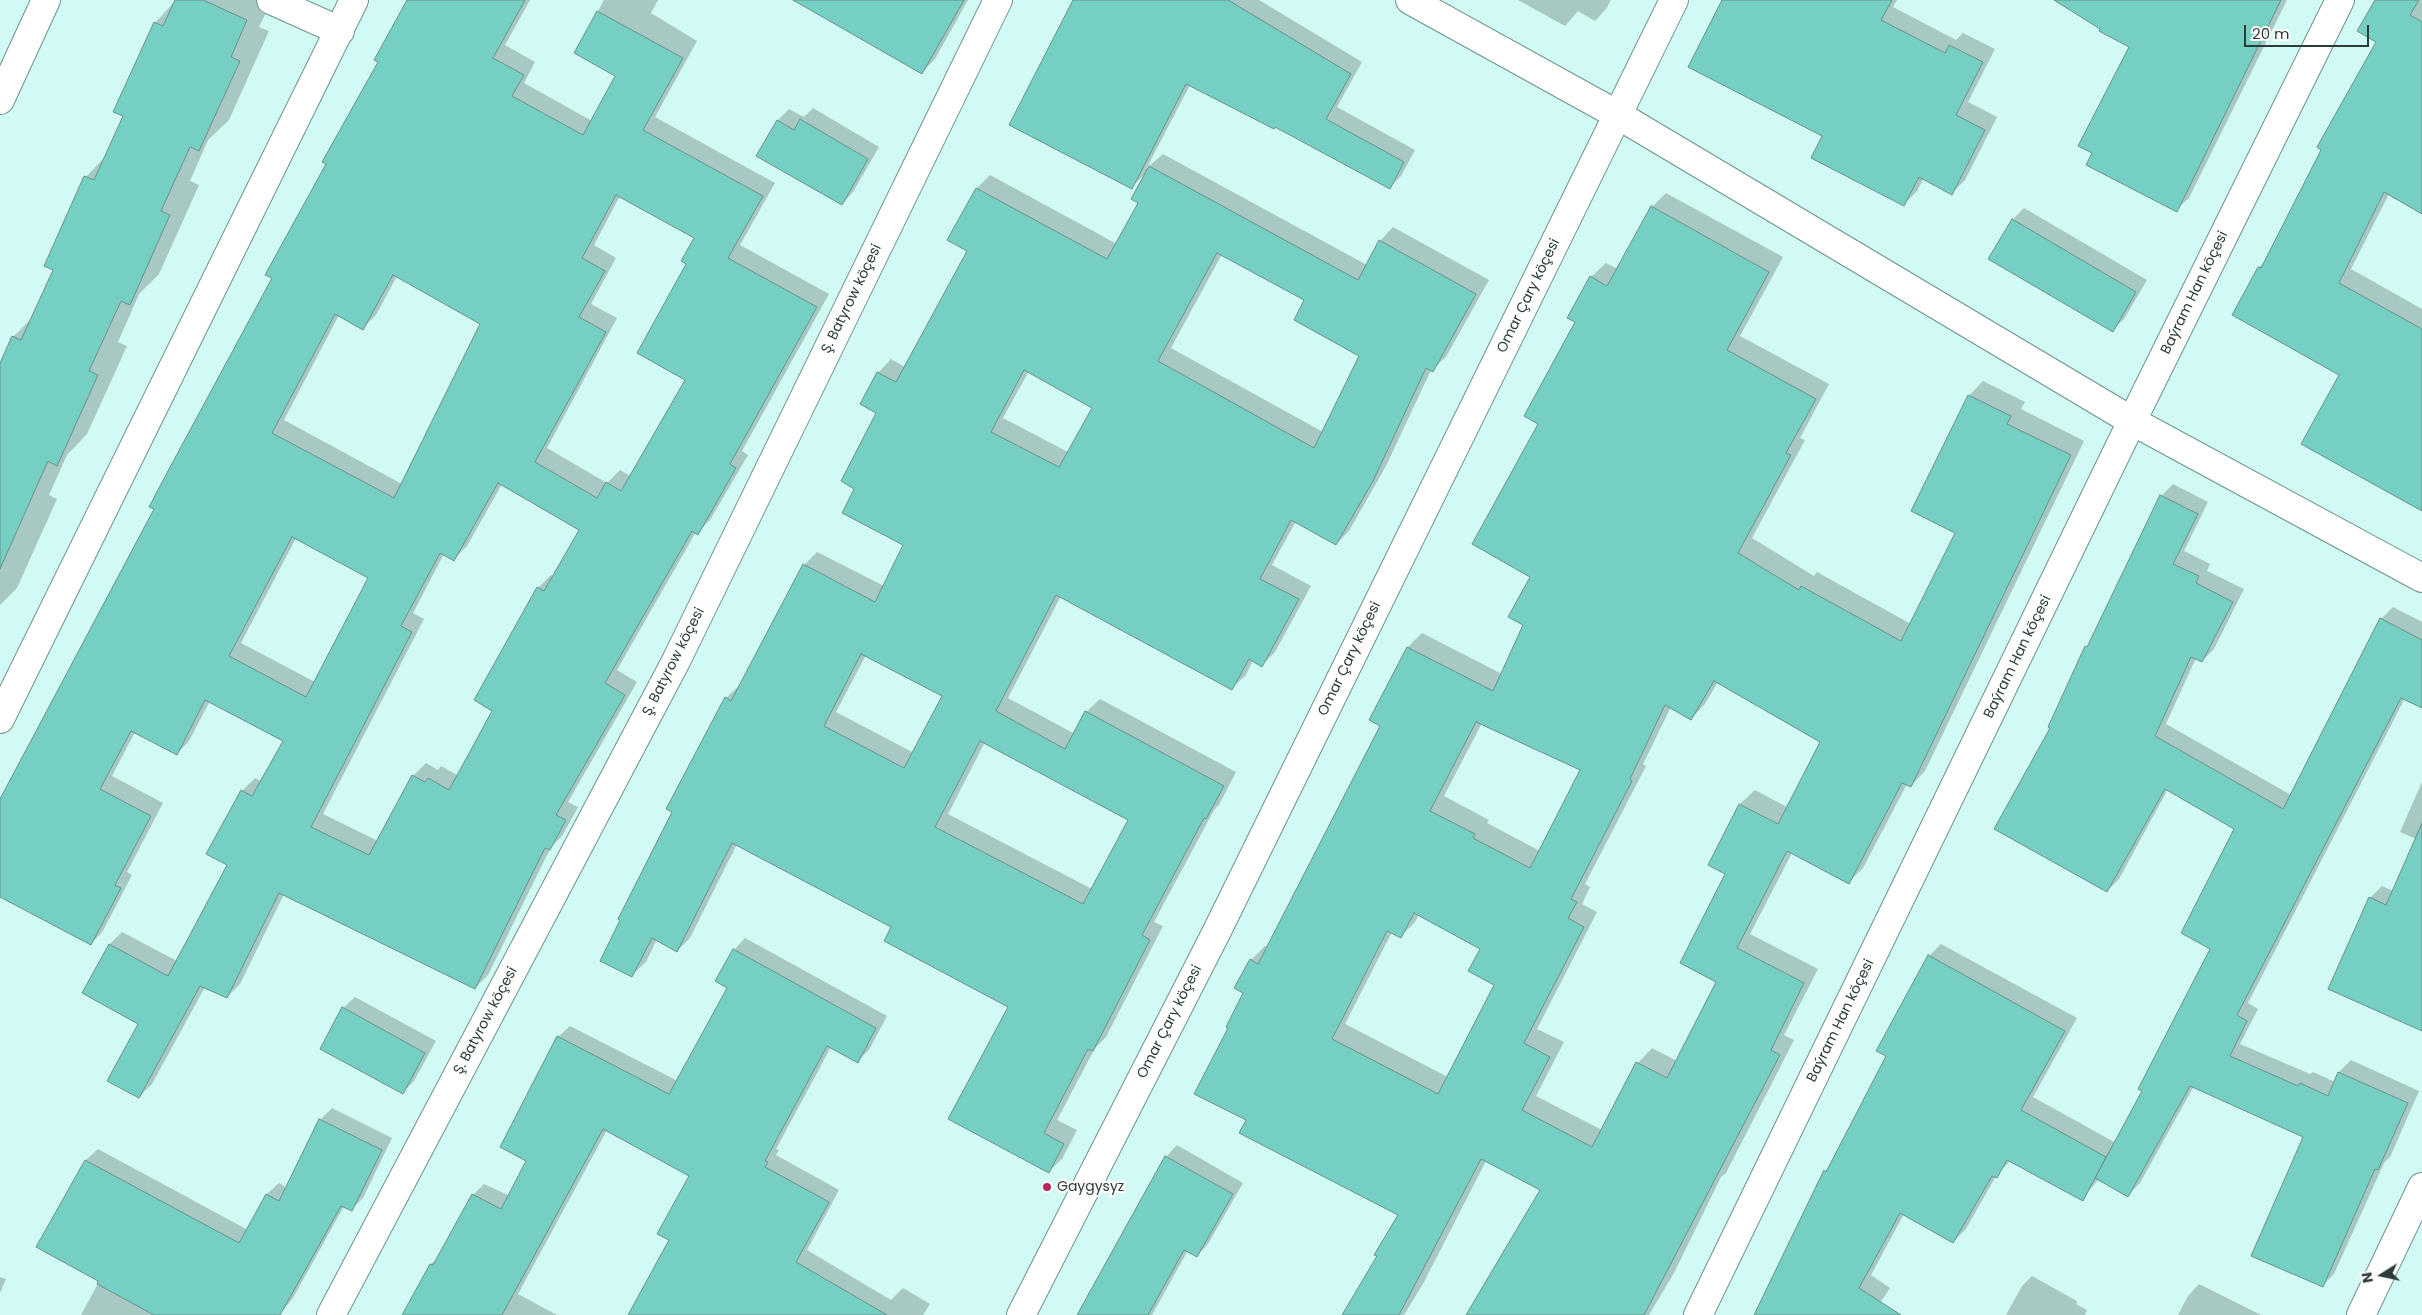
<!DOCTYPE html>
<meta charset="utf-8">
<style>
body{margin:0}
#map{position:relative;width:2422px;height:1315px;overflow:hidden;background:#d1faf4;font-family:Poppins,sans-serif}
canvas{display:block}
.north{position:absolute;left:2357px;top:1250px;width:50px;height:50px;-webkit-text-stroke:4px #fdfdfd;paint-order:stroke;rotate:260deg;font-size:14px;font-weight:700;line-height:20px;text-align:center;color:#2b3c39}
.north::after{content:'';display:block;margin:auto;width:18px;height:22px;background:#2b3c39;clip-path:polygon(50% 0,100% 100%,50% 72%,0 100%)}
.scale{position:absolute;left:2244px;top:25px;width:125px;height:22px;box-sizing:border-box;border:2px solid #2b3c39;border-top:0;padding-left:6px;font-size:15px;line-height:18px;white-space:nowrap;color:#2b3c39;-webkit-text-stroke:4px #fdfdfd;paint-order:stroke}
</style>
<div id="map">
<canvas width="2422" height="1315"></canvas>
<div class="north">N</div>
<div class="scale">20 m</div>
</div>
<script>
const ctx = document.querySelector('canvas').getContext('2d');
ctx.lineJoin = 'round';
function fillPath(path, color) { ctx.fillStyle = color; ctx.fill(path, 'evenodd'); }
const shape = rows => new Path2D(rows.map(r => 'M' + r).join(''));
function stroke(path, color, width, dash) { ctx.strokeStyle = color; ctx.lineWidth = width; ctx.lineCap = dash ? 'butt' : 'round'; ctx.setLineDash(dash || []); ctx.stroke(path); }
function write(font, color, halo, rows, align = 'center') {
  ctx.font = font + ' Poppins,sans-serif'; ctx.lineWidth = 4.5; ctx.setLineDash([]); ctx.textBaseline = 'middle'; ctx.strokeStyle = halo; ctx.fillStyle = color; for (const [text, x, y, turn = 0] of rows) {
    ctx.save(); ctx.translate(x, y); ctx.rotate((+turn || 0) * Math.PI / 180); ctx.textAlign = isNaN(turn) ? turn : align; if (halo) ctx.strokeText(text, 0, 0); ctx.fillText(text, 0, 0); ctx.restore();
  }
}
fillPath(shape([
 [176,0,272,0,259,27,269,31,229,120,208,140,190,181,199,185,159,274,139,294,118,342,127,346,87,434,67,455,49,495,57,499,17,588,0,605,0,366,13,337,33,317,55,269,46,265,86,177,106,156,124,115,155,23],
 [412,0,530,0,505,45,535,62,524,83,592,121,617,76,576,52,604,0,658,0,651,13,697,41,655,117,775,183,740,245,829,294,742,451,748,455,710,520,697,533,696,532,617,670,637,682,568,802,578,807,562,836,551,847,488,975,475,988,284,894,240,984,227,997,205,987,152,1084,139,1097,140,1023,110,944,122,932,177,961,228,865,242,791,255,778,262,782,285,740,210,701,189,741,177,754,135,732,112,776,163,803,127,872,132,875,103,931,91,944,0,896,0,802,155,509],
 [620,196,696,238,688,264,687,379,630,476,620,470,607,483,547,448,617,318,591,304,616,258,594,245],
 [397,276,481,323,402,484,284,420,339,315,363,328,376,315],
 [502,484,581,529,554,576,551,575,538,588,476,699,494,711,459,776,441,766,438,770,426,763,413,776,378,841,323,814,424,619,413,613,444,554,454,559,467,546],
 [296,538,370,577,315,682,241,643],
 [833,0,968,0,935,59,922,72],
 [1075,0,1259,0,1362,62,1337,107,1415,150,1401,176,1389,188,1276,125,1190,85,1146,169,1163,154,1367,265,1380,241,1393,227,1489,280,1446,357,1431,370,1386,466,1349,531,1336,544,1296,521,1272,565,1311,586,1275,652,1262,665,1253,660,1246,675,1232,688,1061,596,1008,698,1075,734,1086,712,1100,699,1236,772,1219,805,1214,810,1154,922,1163,926,1106,1037,1095,1048,1057,1120,1077,1130,1062,1159,1048,1172,1010,1006,893,926,737,844,690,938,677,951,657,939,646,962,632,975,674,812,726,698,740,685,804,565,817,552,884,586,905,545,856,488,878,413,878,373,891,359,905,367,969,250,977,188,990,175,1117,244,1140,202,1146,173,1131,187],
 [1222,254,1306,300,1360,356,1323,432,1171,348],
 [1029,371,1093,407,1068,452,1003,418],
 [866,655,944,696,914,753,836,712],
 [985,742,1130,819,1092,889,948,814],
 [1518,0,1611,0,1606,9,1595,21,1578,11,1565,26],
 [1724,0,1897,0,1893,7,1956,40,1963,33,1995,49,1968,102,1997,117,1965,180,1952,193,1924,178,1917,191,1904,204,1824,136],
 [2057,0,2287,0,2189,198,2176,210,2094,153,2131,47],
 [2376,0,2422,0,2422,139,2393,186,2351,269,2422,309,2422,510,2341,375,2259,267,2267,260,2378,42],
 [813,108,879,147,853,192,842,204,758,155,778,120,789,109,804,117],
 [1666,193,1783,257,1740,336,1829,384,1800,438,1805,440,1752,538,1814,576,1817,572,1911,624,1956,532,1969,396,1983,381,2025,402,2021,409,2084,441,1925,771,1911,786,1907,784,1863,868,1849,882,1792,853,1750,934,1818,969,1784,1035,1794,1040,1726,1173,1721,1177,1674,1273,1649,1315,1468,1315,1541,1189,1486,1161,1424,1282,1404,1315,1344,1315,1379,1256,1400,1214,1247,1119,1230,1028,1245,993,1251,960,1265,946,1268,947,1382,726,1408,647,1422,633,1502,674,1525,625,1532,577,1540,424,1591,277,1606,263,1618,269,1652,207],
 [1718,682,1822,741,1787,807,1755,790,1740,804,1710,865,1727,873,1718,981,1677,1061,1652,1048,1638,1063,1602,1130,1536,1096,1564,1042,1537,1029,1597,912,1582,904,1590,887,1585,884,1646,766,1643,764,1671,707,1691,719,1705,704],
 [1482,723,1582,770,1540,851,1487,823,1489,820,1444,796],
 [1419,914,1482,948,1496,984,1448,1077,1345,1024,1392,932,1401,936,1415,922],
 [2024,208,2147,280,2124,319,2112,330,2013,219],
 [2173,484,2208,502,2184,551,2210,564,2207,571,2244,589,2214,649,2202,661,2196,658,2166,724,2291,795,2381,619,2393,607,2422,622,2422,706,2405,698,2248,1003,2258,1009,2240,1044,2310,1074,2313,1072,2335,1082,2339,1072,2351,1060,2419,1091,2390,1157,2384,1163,2334,1274,2322,1286,2305,1136,2194,1086,2140,1183,2128,1195,2099,1179,2082,1199,2011,1160,1996,1176,1966,1229,1953,1242,1904,1214,1871,1275,1890,1288,1872,1315,1756,1315,1825,1171,1831,1165,1888,1056,1929,956,1941,944,2077,1018,2033,1097,2116,1143,2144,1091,2212,949,2236,828,2168,789,2119,879,2107,891,2052,728,2049,727,2161,496],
 [2422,782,2422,1030,2370,898,2382,886,2393,891,2416,839,2400,832],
 [745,938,887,1016,869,1050,857,1061,831,1047,776,1149,779,1150,776,1155,839,1190,807,1250,891,1300,903,1288,930,1304,923,1315,630,1315,670,1240,690,1176,607,1130,518,1294,557,1315,404,1315,431,1264,441,1255,473,1195,484,1184,510,1196,528,1161,558,1037,570,1026,678,1081,729,987,734,950],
 [355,997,436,1041,414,1081,402,1093,343,1008],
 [332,1108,392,1138,363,1198,351,1210,344,1206,293,1298,279,1315,81,1315,100,1280,38,1247,86,1160,98,1149,248,1230,267,1194,279,1183,287,1188,320,1120],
 [1177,1145,1243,1183,1208,1244,1197,1256,1188,1250,1152,1315,1078,1315,1166,1157],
 [2032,1276,2077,1301,2076,1304,2087,1310,2085,1315,2006,1315,2022,1286],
 [0,1277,6,1279,0,1293],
 [2199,1284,2261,1315,2178,1315,2188,1296]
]), '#0003');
const building = shape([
 [175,0,203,0,247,20,231,57,240,61,199,151,190,147,161,211,170,215,130,305,121,301,89,371,98,375,57,466,48,461,0,569,0,363,12,336,21,340,53,270,44,266,84,176,94,180,123,116,113,112,154,22,163,26,175,0],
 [407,0,525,0,493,58,524,75,512,96,583,135,615,76,574,53,597,11,683,58,643,130,763,196,728,258,817,307,730,464,736,468,698,535,692,531,605,683,625,695,556,815,566,820,550,850,545,848,475,989,279,893,227,998,200,986,139,1098,107,1081,138,1024,82,993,109,944,168,976,227,865,206,854,241,790,252,796,283,741,205,700,177,755,131,731,100,789,151,816,115,885,121,888,91,945,0,897,0,799,154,509,149,507,168,471,272,278,265,275,326,164,322,162,378,62,374,60,407,0],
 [616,195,694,238,681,261,686,264,637,353,685,380,621,491,606,482,597,498,535,462,606,332,579,317,605,271,582,258,616,195],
 [393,275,480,324,394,498,272,433,335,314,363,330,393,275],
 [498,483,579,530,544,591,537,587,474,700,492,711,449,790,428,778,425,782,412,775,369,855,311,827,412,632,401,626,440,553,454,561,498,483],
 [292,537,368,578,306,697,229,656,292,537],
 [793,0,964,0,922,74,793,0],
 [1073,0,1228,0,1351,74,1326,119,1404,162,1390,189,1275,127,1274,129,1186,84,1132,189,1009,125,1073,0],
 [1722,0,1892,0,1881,20,1945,53,1949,45,1983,62,1956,115,1985,130,1952,195,1919,177,1904,206,1811,158,1822,136,1688,67,1722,0],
 [2054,0,2281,0,2177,212,2086,165,2092,153,2078,146,2129,47,2099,31,2100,29,2054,0],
 [2375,0,2419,0,2410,15,2422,22,2422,214,2384,192,2339,283,2422,329,2422,511,2301,444,2339,375,2232,315,2258,267,2261,268,2321,150,2317,147,2376,42,2357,31,2375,0],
 [800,119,868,159,842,205,756,156,777,120,794,130,800,119],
 [1149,166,1358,280,1379,240,1476,294,1433,372,1426,368,1373,481,1336,545,1291,520,1260,579,1299,599,1262,667,1249,659,1232,690,1056,595,996,711,1065,749,1085,711,1224,786,1206,819,1204,818,1142,935,1150,940,1093,1051,1088,1049,1044,1133,1064,1144,1049,1173,948,1119,1008,1007,884,941,891,927,732,843,677,952,652,938,632,977,600,961,620,920,618,919,672,812,666,809,725,697,731,701,803,564,875,602,903,545,842,513,854,489,841,481,876,413,860,404,877,372,896,382,967,251,947,240,976,188,1107,259,1138,203,1131,199,1149,166],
 [1217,253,1304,300,1294,320,1359,356,1314,448,1158,361,1217,253],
 [1024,370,1092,408,1059,467,991,432,1024,370],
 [861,654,942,696,904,768,824,726,861,654],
 [980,741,1128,820,1083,904,935,827,980,741],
 [1651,206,1769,272,1727,350,1816,399,1786,453,1791,455,1738,553,1799,590,1801,586,1901,641,1955,533,1911,511,1968,395,2011,416,2007,424,2071,455,1911,787,1902,783,1849,884,1787,851,1737,948,1804,983,1771,1050,1780,1055,1644,1315,1466,1315,1540,1190,1481,1159,1399,1315,1342,1315,1377,1256,1374,1255,1398,1215,1239,1133,1246,1120,1194,1094,1228,1028,1226,1027,1243,993,1234,988,1250,959,1258,964,1380,726,1369,720,1407,647,1493,691,1523,625,1508,617,1530,577,1472,544,1538,424,1524,416,1575,322,1567,318,1590,276,1607,286,1651,206],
 [1714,681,1820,742,1778,824,1739,804,1708,865,1725,874,1680,963,1716,982,1667,1078,1636,1062,1592,1147,1522,1110,1550,1057,1524,1043,1584,927,1568,918,1577,902,1571,899,1632,781,1630,779,1665,705,1691,720,1714,681],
 [1476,722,1580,770,1530,868,1473,838,1475,834,1430,811,1476,722],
 [1414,913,1480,949,1468,971,1494,985,1438,1094,1332,1039,1387,931,1401,938,1414,913],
 [2012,219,2136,292,2113,332,1988,259,2012,219],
 [2160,495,2198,514,2173,564,2199,576,2196,583,2233,602,2202,662,2191,657,2155,736,2283,809,2380,618,2422,640,2422,708,2401,698,2237,1015,2247,1021,2230,1056,2298,1086,2300,1083,2328,1096,2338,1072,2408,1103,2378,1170,2375,1169,2323,1287,2251,1256,2303,1137,2190,1086,2128,1197,2095,1178,2142,1091,2138,1089,2210,949,2181,933,2234,829,2165,789,2107,892,1994,829,2050,728,2048,727,2085,646,2087,647,2160,495],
 [2422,823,2422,1031,2328,989,2369,897,2386,905,2422,823],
 [733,949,876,1028,858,1063,827,1046,765,1161,768,1162,765,1167,829,1202,796,1262,887,1315,628,1315,669,1240,657,1234,689,1176,603,1129,502,1315,402,1315,430,1264,433,1265,472,1194,501,1209,526,1161,500,1147,557,1036,669,1094,727,988,715,981,733,949],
 [1928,955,2065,1031,2021,1110,2106,1157,2083,1201,2007,1160,1997,1178,1992,1176,1953,1243,1900,1213,1859,1288,1901,1315,1754,1315,1824,1170,1826,1172,1886,1056,1876,1051,1928,955],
 [342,1007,425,1053,403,1094,320,1049,342,1007],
 [319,1119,382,1150,352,1211,341,1206,280,1315,154,1315,97,1284,98,1281,36,1247,85,1160,239,1243,266,1194,279,1201,319,1119],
 [1165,1156,1233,1194,1197,1257,1184,1250,1148,1315,1077,1315,1165,1156]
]);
fillPath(building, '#75cfc3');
stroke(building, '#6b918b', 1);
const minor = shape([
 [271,0,340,31],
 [1410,0,1618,115,2132,421,2422,578],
 [0,100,46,0],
 [0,719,354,0],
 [331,1315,676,661,998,0],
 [1021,1315,1217,931,1674,0],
 [1698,1315,2132,421,2340,0],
 [2361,1315,2422,1187]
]);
stroke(minor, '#6c938d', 30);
stroke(minor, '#fff', 28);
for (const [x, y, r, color] of [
 [1047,1187,5,"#b4265b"]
]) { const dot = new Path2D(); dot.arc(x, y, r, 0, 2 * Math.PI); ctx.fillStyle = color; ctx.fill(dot); stroke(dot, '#fdfdfd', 2); }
write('14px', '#2b3c39', '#fdfdfd', [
 ["Baýram Han köçesi",2195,293,-64],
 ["Omar Çary köçesi",1529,296,-64],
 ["Ş. Batyrow köçesi",852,299,-64],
 ["Baýram Han köçesi",2018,657,-64],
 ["Omar Çary köçesi",1350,659,-64],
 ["Ş. Batyrow köçesi",674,662,-63],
 ["Ş. Batyrow köçesi",486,1021,-62],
 ["Baýram Han köçesi",1841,1021,-64],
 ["Omar Çary köçesi",1170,1022,-63]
]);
write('14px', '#2b3c39', '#fdfdfd', [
 ["Gaygysyz",1057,1187]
], 'left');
</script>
